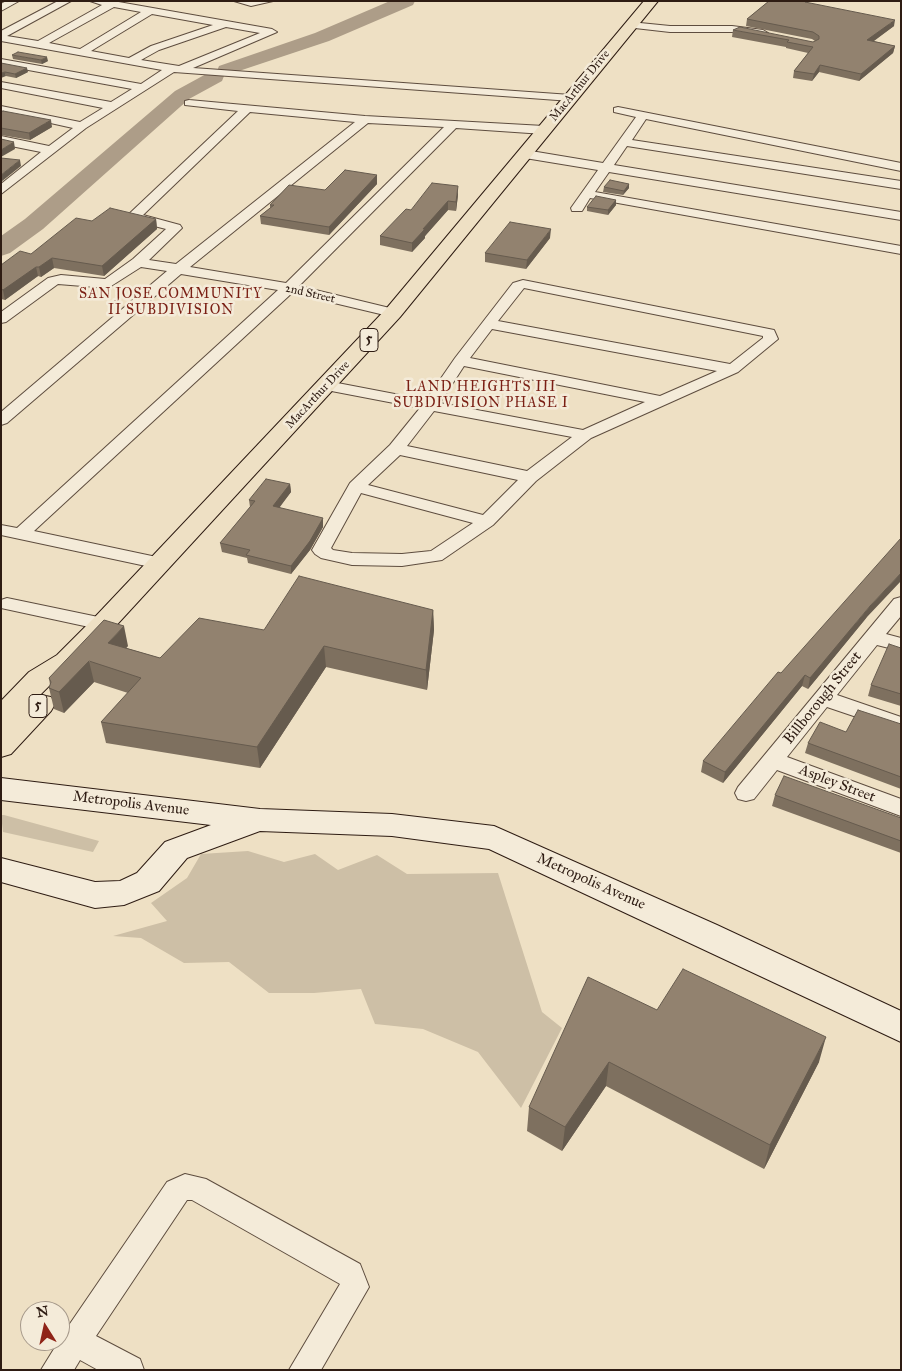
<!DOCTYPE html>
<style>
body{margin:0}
#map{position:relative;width:902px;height:1371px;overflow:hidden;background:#eee0c4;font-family:"IM FELL Great Primer",serif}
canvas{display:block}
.frame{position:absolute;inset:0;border:2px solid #2e1c13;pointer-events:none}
.north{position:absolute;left:20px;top:1301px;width:50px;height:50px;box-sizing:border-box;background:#f4ebd9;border:1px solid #a5988a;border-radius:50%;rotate:350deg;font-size:14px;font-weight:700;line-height:20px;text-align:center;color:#2e1c13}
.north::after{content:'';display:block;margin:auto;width:18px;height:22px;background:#8f2418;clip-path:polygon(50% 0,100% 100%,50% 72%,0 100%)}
</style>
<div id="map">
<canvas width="902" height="1371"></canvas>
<div class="frame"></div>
<div class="north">N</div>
</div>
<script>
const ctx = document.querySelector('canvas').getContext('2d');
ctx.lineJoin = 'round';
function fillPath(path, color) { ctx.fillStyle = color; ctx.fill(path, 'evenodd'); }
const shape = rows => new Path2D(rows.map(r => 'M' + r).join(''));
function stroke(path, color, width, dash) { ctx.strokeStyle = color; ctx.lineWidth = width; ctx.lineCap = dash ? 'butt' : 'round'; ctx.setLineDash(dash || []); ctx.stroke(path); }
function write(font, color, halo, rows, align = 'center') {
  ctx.font = font + ' "IM FELL Great Primer",serif'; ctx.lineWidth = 5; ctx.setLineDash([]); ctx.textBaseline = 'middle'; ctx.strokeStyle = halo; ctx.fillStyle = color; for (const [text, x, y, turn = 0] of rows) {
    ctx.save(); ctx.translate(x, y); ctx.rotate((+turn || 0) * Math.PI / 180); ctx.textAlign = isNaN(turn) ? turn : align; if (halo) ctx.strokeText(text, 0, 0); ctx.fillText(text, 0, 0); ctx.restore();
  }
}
fillPath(shape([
 [1,815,4,815,99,841,93,852,3,832],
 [248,851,284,862,315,854,338,870,377,855,407,874,498,873,542,1012,562,1028,521,1108,478,1052,423,1029,375,1024,361,989,314,993,269,993,229,962,184,963,141,938,113,936,167,921,151,903,187,878,201,854]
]), '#cdbfa6');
fillPath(shape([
 [390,1,415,1,413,5,329,41,224,76,222,81,189,99,43,229,10,253,1,256,1,236,25,219,175,91,208,73,217,71,219,66,315,33,390,1]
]), '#ad9d88');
const minor = shape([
 [6,1,19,1,1,11,1,4,6,1],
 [58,1,71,1,7,36,38,41,102,5,90,1,113,1,272,29,277,32,193,68,571,95,577,98,571,101,174,72,86,128,1,194,1,184,41,152,1,144,1,136,49,146,73,128,1,112,1,106,80,122,103,108,1,88,1,82,111,102,132,89,1,65,1,59,141,84,162,70,1,41,1,31,58,1],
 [114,7,141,12,80,49,49,43,114,7],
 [152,14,213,25,151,46,129,58,91,51,152,14],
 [226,27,260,33,179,66,141,60,159,50,226,27],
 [234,1,273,1,251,6,234,1],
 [630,22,670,26,732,26,763,30,768,33,763,36,732,32,670,32,626,27,625,25,630,22],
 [189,100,365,116,544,126,550,130,544,134,456,128,299,286,398,310,400,313,398,316,393,317,292,293,34,531,166,559,169,563,166,567,160,569,1,535,1,525,17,528,278,290,181,274,7,423,1,425,1,412,167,271,141,267,108,288,58,284,6,322,1,323,1,312,48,278,61,275,105,279,133,259,166,229,131,220,129,214,238,111,185,105,185,101,189,100],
 [250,112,355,122,176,264,149,260,182,228,180,225,143,215,250,112],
 [368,123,444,127,286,283,190,267,368,123],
 [618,107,901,163,901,171,646,119,632,140,901,181,901,189,627,146,614,165,901,212,901,220,609,172,595,192,901,246,901,254,590,198,582,211,572,211,571,208,598,170,525,158,519,154,525,150,603,163,636,117,614,112,614,108,618,107],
 [523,280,769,329,774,330,778,339,738,372,591,438,536,481,493,525,442,560,402,566,352,565,321,558,315,554,312,550,350,483,390,445,420,408,321,389,319,386,321,383,327,381,426,400,455,358,513,283,523,280],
 [524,288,763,336,763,338,730,364,498,321,524,288],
 [492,329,717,371,660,396,470,358,492,329],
 [464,366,645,402,583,430,440,403,464,366],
 [434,411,572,437,527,471,407,446,434,411],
 [400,455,518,480,483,515,368,485,400,455],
 [361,493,473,523,431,551,402,554,352,553,333,550,331,548,361,493],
 [901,597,901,616,886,634,901,638,901,651,877,645,837,695,901,717,901,732,827,707,787,757,901,799,901,816,777,770,754,799,746,801,738,799,735,793,738,787,894,599,901,597],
 [7,598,103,618,110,620,113,624,110,628,103,630,1,608,1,600,7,598],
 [185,1174,206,1179,360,1264,369,1287,321,1370,289,1370,340,1284,192,1200,187,1200,96,1336,140,1359,144,1370,98,1370,80,1360,74,1370,41,1370,65,1331,167,1182,185,1174]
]);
const secondary = shape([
 [1,778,260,809,392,814,494,826,717,925,901,1011,901,1042,489,849,392,836,260,831,187,858,159,891,124,905,95,908,1,882,1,858,95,882,120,881,137,873,165,842,211,825,1,800,1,778]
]);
const primary = shape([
 [644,1,658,1,400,317,112,630,77,667,49,686,40,695,51,697,55,704,51,711,11,754,1,757,1,701,29,672,57,655,94,618,386,309,644,1]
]);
stroke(minor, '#5e4d3f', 2);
stroke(secondary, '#2e1c13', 2);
stroke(primary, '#2e1c13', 2);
fillPath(minor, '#f4ebd9');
fillPath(secondary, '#f4ebd9');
fillPath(primary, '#eee0c4');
fillPath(shape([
 [769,1,809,1,808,3,894,26,873,41,895,46,893,53,859,81,819,72,812,81,793,78,794,71,808,53,786,48,786,47,732,37,733,30,813,42,815,41,812,39,746,26,747,19],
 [12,55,48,61,42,64,13,59],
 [1,63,28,72,16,78,6,76],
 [1,112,52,127,30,140,1,135],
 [377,175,377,184,329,235,261,224,260,216,270,208,270,205,325,190],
 [629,184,629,188,623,195,603,192,604,187],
 [458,195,456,211,448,210,425,236,425,238,412,252,380,245,380,236,411,210],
 [616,200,616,205,608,215,587,211,587,207],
 [156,219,157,229,104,276,54,268,41,277,38,276,5,300,1,299,1,265,31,254,92,221],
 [550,238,526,269,485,262,485,253],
 [290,484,291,492,279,507,323,527,310,550,291,574,248,563,247,558,222,552,220,543,250,507,249,500],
 [433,610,434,630,427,690,326,667,260,768,106,743,101,722,128,693,94,682,64,713,54,709,49,688,50,685,49,678,128,646,126,648,160,658,264,630],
 [867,617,808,689,802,686,723,783,701,772,703,761,781,673],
 [901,648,901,706,868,696,871,685],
 [901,724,901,789,805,753,808,743,846,732],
 [775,795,901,818,901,853,772,806],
 [657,1010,819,1062,764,1169,606,1086,562,1151,527,1131,529,1107]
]), '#7e705f');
fillPath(shape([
 [895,20,894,26,866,47,867,40],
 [895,46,893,53,859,81,861,74],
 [47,57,48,61,42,64,41,60],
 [820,65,819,72,812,81,814,74],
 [27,68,28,72,16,78,15,74],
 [5,72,6,76,1,78,1,73],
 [51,120,52,127,30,140,29,133],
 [14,142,15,149,1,157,1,150],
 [20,160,21,166,1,182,1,175],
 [377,175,377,184,329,235,329,227],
 [629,184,629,188,623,195,624,191],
 [458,186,458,195,456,211,456,202],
 [616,200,616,205,608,215,608,210],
 [448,201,448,210,425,236,425,238,412,252,412,243,423,229],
 [156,219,157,229,104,276,102,266],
 [551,229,550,238,526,269,527,260],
 [52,258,54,268,41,277,39,267],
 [36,267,38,276,5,300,3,290],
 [290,484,291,492,274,515,273,506],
 [323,518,323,527,310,550,291,574,291,566],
 [901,573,901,581,867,617,808,689,810,678,870,606],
 [433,610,434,630,427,690,426,670],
 [124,626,128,646,112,663,108,643],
 [324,646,326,667,260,768,257,747],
 [89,661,94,682,64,713,59,692],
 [805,675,802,686,723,783,725,772],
 [826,1037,819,1062,764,1169,770,1145],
 [609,1062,606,1086,562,1151,565,1127]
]), '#665b4e');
const building = shape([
 [769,1,807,1,805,2,895,20,867,40,895,46,861,74,820,65,814,74,794,71,813,47,787,42,789,40,733,30,740,27,813,42,819,39,819,36,813,32,747,19,769,1],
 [18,52,47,57,41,60,12,55,18,52],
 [1,63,27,68,15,74,5,72,1,73,1,63],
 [3,111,51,120,29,133,1,128,1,112,3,111],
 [1,139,14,142,1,150,1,139],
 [1,158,20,160,1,175,1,158],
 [345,170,377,175,329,227,260,216,274,205,270,205,289,185,325,190,345,170],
 [610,180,629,184,624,191,604,187,610,180],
 [432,183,458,186,456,202,448,201,423,229,425,229,412,243,380,236,406,209,411,210,432,183],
 [596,196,616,200,608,210,587,207,596,196],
 [110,208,156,219,102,266,52,258,39,267,36,267,3,290,1,289,1,265,20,251,31,254,76,218,92,221,110,208],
 [510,222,551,229,527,260,485,253,510,222],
 [266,479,290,484,273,506,323,518,310,541,291,566,246,555,250,550,220,543,255,501,249,500,266,479],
 [901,538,901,573,870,606,810,678,805,675,725,772,703,761,778,672,781,673,901,538],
 [299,576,433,610,426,670,324,646,257,747,101,722,141,678,89,661,59,692,49,688,51,682,49,678,104,620,124,626,108,643,160,658,199,618,264,630,299,576],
 [889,644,901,648,901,694,871,685,889,644],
 [858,710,901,724,901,777,808,743,820,722,846,732,858,710],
 [784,776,901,818,901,841,775,795,784,776],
 [683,969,826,1037,770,1145,609,1062,565,1127,529,1107,588,977,657,1010,683,969]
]);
fillPath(building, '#92826f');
stroke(building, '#665b4e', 1);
write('12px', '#2e1c13', '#f4ebd9', [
 ["MacArthur Drive",580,86,-51],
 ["2nd Street",310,294,13],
 ["MacArthur Drive",318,395,-47]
]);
ctx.letterSpacing = '1px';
write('14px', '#7a1f14', '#f4ebd9', [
 ["SAN JOSE COMMUNITY",171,295],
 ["II SUBDIVISION",171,311],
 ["LAND HEIGHTS III",481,388],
 ["SUBDIVISION PHASE I",481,404]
]);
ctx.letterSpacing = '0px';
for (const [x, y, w] of [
 [369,340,18],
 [38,706,18]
]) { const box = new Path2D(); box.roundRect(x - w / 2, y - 11.5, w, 23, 4); ctx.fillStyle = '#f4ebd9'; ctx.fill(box); stroke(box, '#2e1c13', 1); }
write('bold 14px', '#2e1c13', null, [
 ["5",369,340],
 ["5",38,706]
]);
write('15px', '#2e1c13', '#f4ebd9', [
 ["Billborough Street",823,698,-51],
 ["Aspley Street",837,784,21],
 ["Metropolis Avenue",131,804,7],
 ["Metropolis Avenue",591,882,24]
]);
</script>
